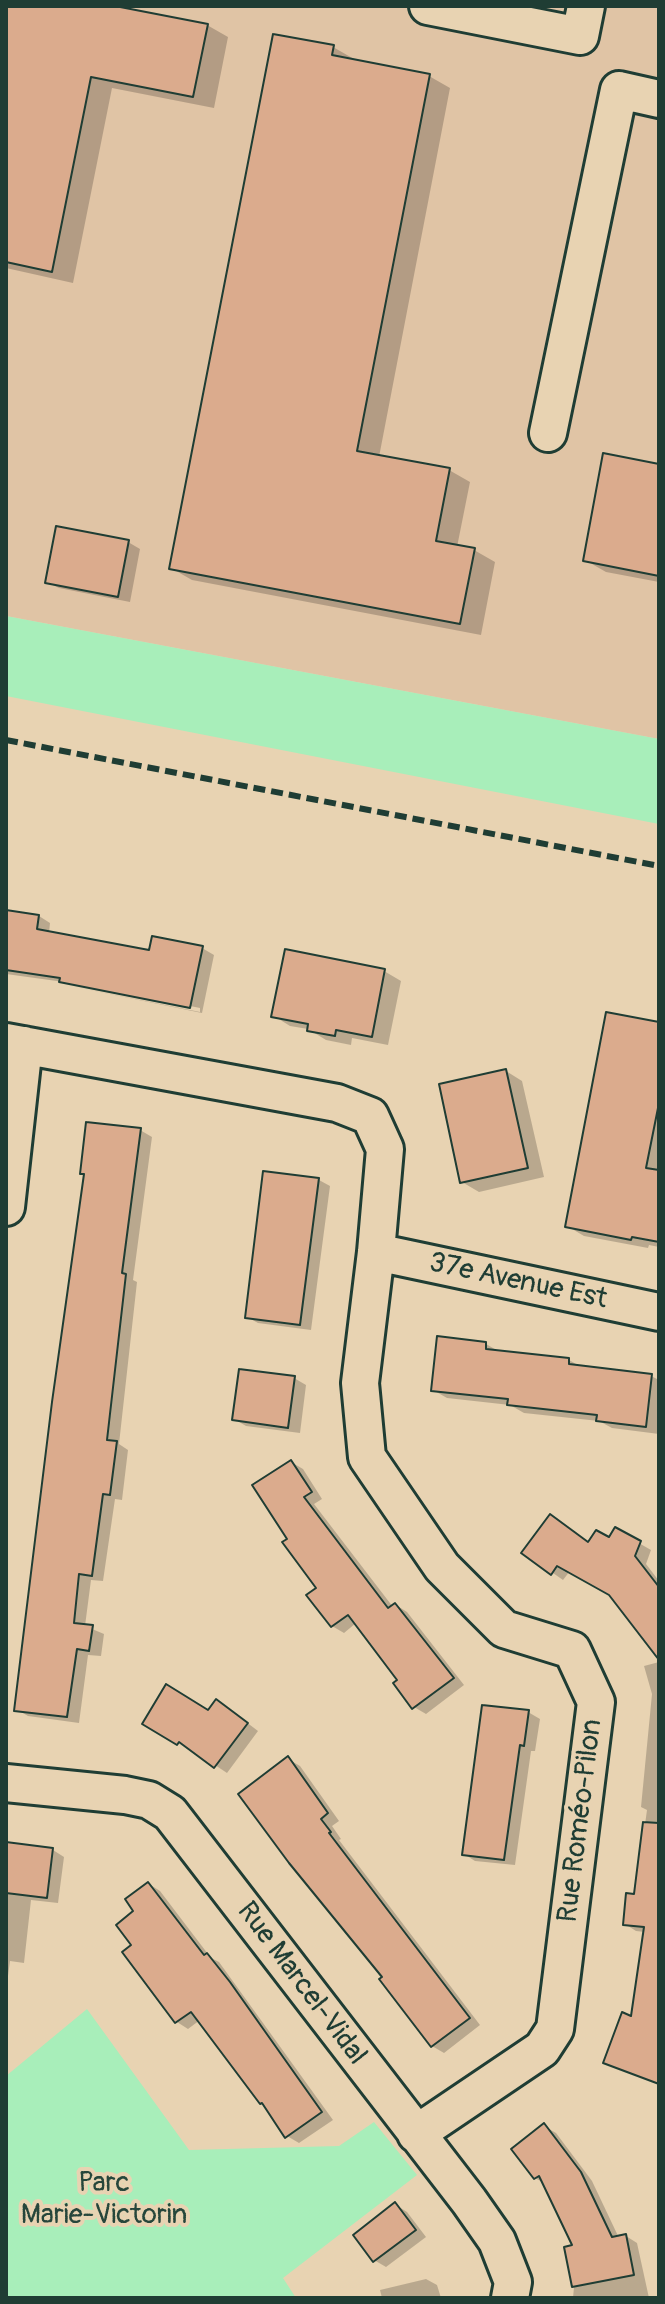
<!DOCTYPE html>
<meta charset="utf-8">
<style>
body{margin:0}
#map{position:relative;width:665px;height:2304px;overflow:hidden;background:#e8d3b2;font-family:Pangolin,sans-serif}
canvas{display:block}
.frame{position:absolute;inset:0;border:8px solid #1f3d34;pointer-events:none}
</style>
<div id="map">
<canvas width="665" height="2304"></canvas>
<div class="frame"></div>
</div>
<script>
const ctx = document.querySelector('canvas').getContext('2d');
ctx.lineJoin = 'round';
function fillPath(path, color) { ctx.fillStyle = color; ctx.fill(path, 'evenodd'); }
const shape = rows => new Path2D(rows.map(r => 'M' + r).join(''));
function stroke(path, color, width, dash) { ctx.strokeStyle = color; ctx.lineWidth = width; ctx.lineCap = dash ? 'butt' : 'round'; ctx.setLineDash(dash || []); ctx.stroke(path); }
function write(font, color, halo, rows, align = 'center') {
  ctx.font = font + ' Pangolin,sans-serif'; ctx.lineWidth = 8; ctx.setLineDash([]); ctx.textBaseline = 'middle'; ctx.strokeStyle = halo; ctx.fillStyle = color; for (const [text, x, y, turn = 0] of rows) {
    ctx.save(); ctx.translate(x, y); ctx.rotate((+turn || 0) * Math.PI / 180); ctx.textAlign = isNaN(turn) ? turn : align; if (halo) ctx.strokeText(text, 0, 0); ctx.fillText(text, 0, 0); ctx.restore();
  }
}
fillPath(shape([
 [6,6,659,6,659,739,6,616]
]), '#e0c4a5');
fillPath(shape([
 [6,616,659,739,659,824,6,696],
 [87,2009,189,2150,339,2146,374,2122,417,2175,283,2278,296,2298,6,2298,6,2076]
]), '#a8eeba');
fillPath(shape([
 [6,6,104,6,207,25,228,37,214,108,112,88,73,283,6,268],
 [333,47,354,59,429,76,450,88,379,457,449,470,470,482,457,547,474,550,495,562,481,635,192,580,171,568],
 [659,466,659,582,606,572,585,560],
 [128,542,140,549,130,602,59,588,47,582],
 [6,912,39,916,50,923,49,933,150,953,202,948,214,955,202,1013,71,986,200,1012,200,1008,65,981,69,985,64,982,6,974],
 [384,971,401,981,388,1045,352,1038,351,1045,326,1040,308,1029,290,1026,274,1016],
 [659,1024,659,1247,649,1245,648,1248,584,1236,567,1226],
 [506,1071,522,1081,544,1177,479,1192,462,1182],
 [140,1130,152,1137,133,1280,137,1282,119,1444,128,1450,122,1500,115,1499,103,1581,91,1580,85,1626,104,1634,101,1656,88,1655,79,1723,28,1716,16,1709],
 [319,1180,330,1186,311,1330,258,1323,247,1317],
 [486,1344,500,1352,569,1360,583,1368,651,1376,659,1380,659,1434,612,1428,599,1421,524,1413,510,1405,447,1398,433,1390],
 [294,1378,306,1385,300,1433,246,1426,234,1419],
 [291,1462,303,1469,322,1499,314,1504,393,1607,396,1605,407,1612,464,1685,426,1714,414,1707,400,1681,356,1623,344,1633,332,1626,319,1588,289,1539],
 [616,1530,651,1550,646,1564,659,1581,659,1638,610,1594,570,1571,563,1580,523,1552,610,1540],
 [659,1662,659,2084,605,2062,632,2018,645,1932,636,1931,625,1924,635,1896,647,1810,641,1807,652,1694,644,1666],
 [229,1709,258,1731,227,1773,191,1749,144,1723],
 [528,1712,540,1719,535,1751,531,1751,515,1865,475,1861,464,1854],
 [288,1759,300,1766,339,1821,332,1826,341,1839,339,1840,480,2025,444,2053,432,2046,385,1978],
 [6,1844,53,1850,64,1857,58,1903,31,1900,24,1963,10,1961,6,1991],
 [149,1884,160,1891,211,1958,219,1962,333,2120,299,2143,287,2136,266,2105,261,2103,200,2020,188,2029,177,2022,125,1952,134,1946,136,1911],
 [544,2126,556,2133,592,2181,619,2238,626,2236,637,2243,649,2298,573,2298,574,2287,567,2248,575,2247,544,2183,535,2178],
 [396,2205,407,2212,426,2237,386,2267,374,2260],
 [426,2279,437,2285,441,2298,382,2298,380,2290]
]), '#0003');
const building = shape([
 [6,6,115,6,208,24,193,97,91,77,52,272,6,262,6,6],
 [273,34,334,45,332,55,430,74,357,451,450,468,436,541,475,548,460,624,169,569,273,34],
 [603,453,659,464,659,576,583,561,603,453],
 [56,526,129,540,118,597,45,583,56,526],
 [6,910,39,915,37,929,149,950,152,936,203,946,190,1008,59,982,60,978,6,970,6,910],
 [285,949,385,969,372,1037,336,1030,335,1036,307,1031,308,1024,271,1017,285,949],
 [606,1012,659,1022,659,1103,646,1168,659,1170,659,1242,632,1237,631,1240,565,1227,606,1012],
 [506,1069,528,1168,460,1183,439,1084,506,1069],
 [86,1122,141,1128,122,1273,126,1274,107,1440,117,1441,110,1495,103,1494,92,1576,79,1574,74,1623,93,1625,89,1651,77,1649,67,1717,14,1711,52,1402,84,1174,80,1174,86,1122],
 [263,1171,319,1178,300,1325,245,1318,263,1171],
 [437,1336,486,1342,486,1349,569,1358,569,1364,652,1374,646,1427,596,1421,597,1415,507,1405,508,1399,431,1391,437,1336],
 [239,1369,295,1376,288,1428,232,1420,239,1369],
 [291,1460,312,1492,304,1497,388,1608,395,1603,454,1678,412,1709,393,1683,397,1680,348,1615,331,1627,306,1595,316,1588,282,1542,287,1539,252,1485,291,1460],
 [550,1514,588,1542,596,1530,609,1537,615,1527,641,1541,635,1556,659,1587,659,1660,609,1595,557,1566,551,1575,521,1553,550,1514],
 [166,1684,208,1710,216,1699,248,1723,214,1768,179,1742,177,1745,142,1724,166,1684],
 [482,1705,529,1710,524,1746,520,1745,504,1860,462,1855,482,1705],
 [288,1756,328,1813,321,1819,331,1832,329,1833,470,2018,431,2047,379,1979,382,1977,289,1863,238,1794,288,1756],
 [643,1822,659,1823,659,2084,603,2063,622,2012,631,2016,644,1927,623,1925,626,1893,634,1894,643,1822],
 [6,1842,53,1848,47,1898,6,1893,6,1842],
 [148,1882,204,1955,207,1953,230,1982,322,2112,285,2138,262,2103,260,2104,191,2012,175,2023,122,1952,131,1945,116,1925,133,1911,125,1899,148,1882],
 [544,2123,581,2172,612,2237,626,2234,634,2275,572,2287,564,2247,572,2245,539,2176,534,2179,511,2149,544,2123],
 [395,2202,416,2230,373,2262,353,2235,395,2202]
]);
fillPath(building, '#dbab8d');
stroke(building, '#1f3d34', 2);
const minor = shape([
 [428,6,580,36,586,6],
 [548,433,619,90,659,99],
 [6,1042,337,1103,370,1116,385,1149,376,1252,360,1383,367,1457,442,1567,504,1629,572,1650,596,1702,555,2029,542,2049,416,2134],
 [6,1207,24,1045],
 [376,1252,659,1312],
 [6,1783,125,1795,149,1800,170,1813,469,2201,497,2241,513,2282,510,2298]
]);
stroke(minor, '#1f3d34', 42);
stroke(minor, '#e8d3b2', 36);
stroke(shape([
 [6,740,659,866]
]), '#1f3d34', 6, [12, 6]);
write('28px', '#1f3d34', '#e8d3b2', [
 ["37e Avenue Est",518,1282,12],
 ["Rue Roméo-Pilon",581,1821,-83],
 ["Rue Marcel-Vidal",301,1984,53]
]);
write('28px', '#26463b', '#e8d3b2', [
 ["Parc",104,2184],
 ["Marie-Victorin",104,2216]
]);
</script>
